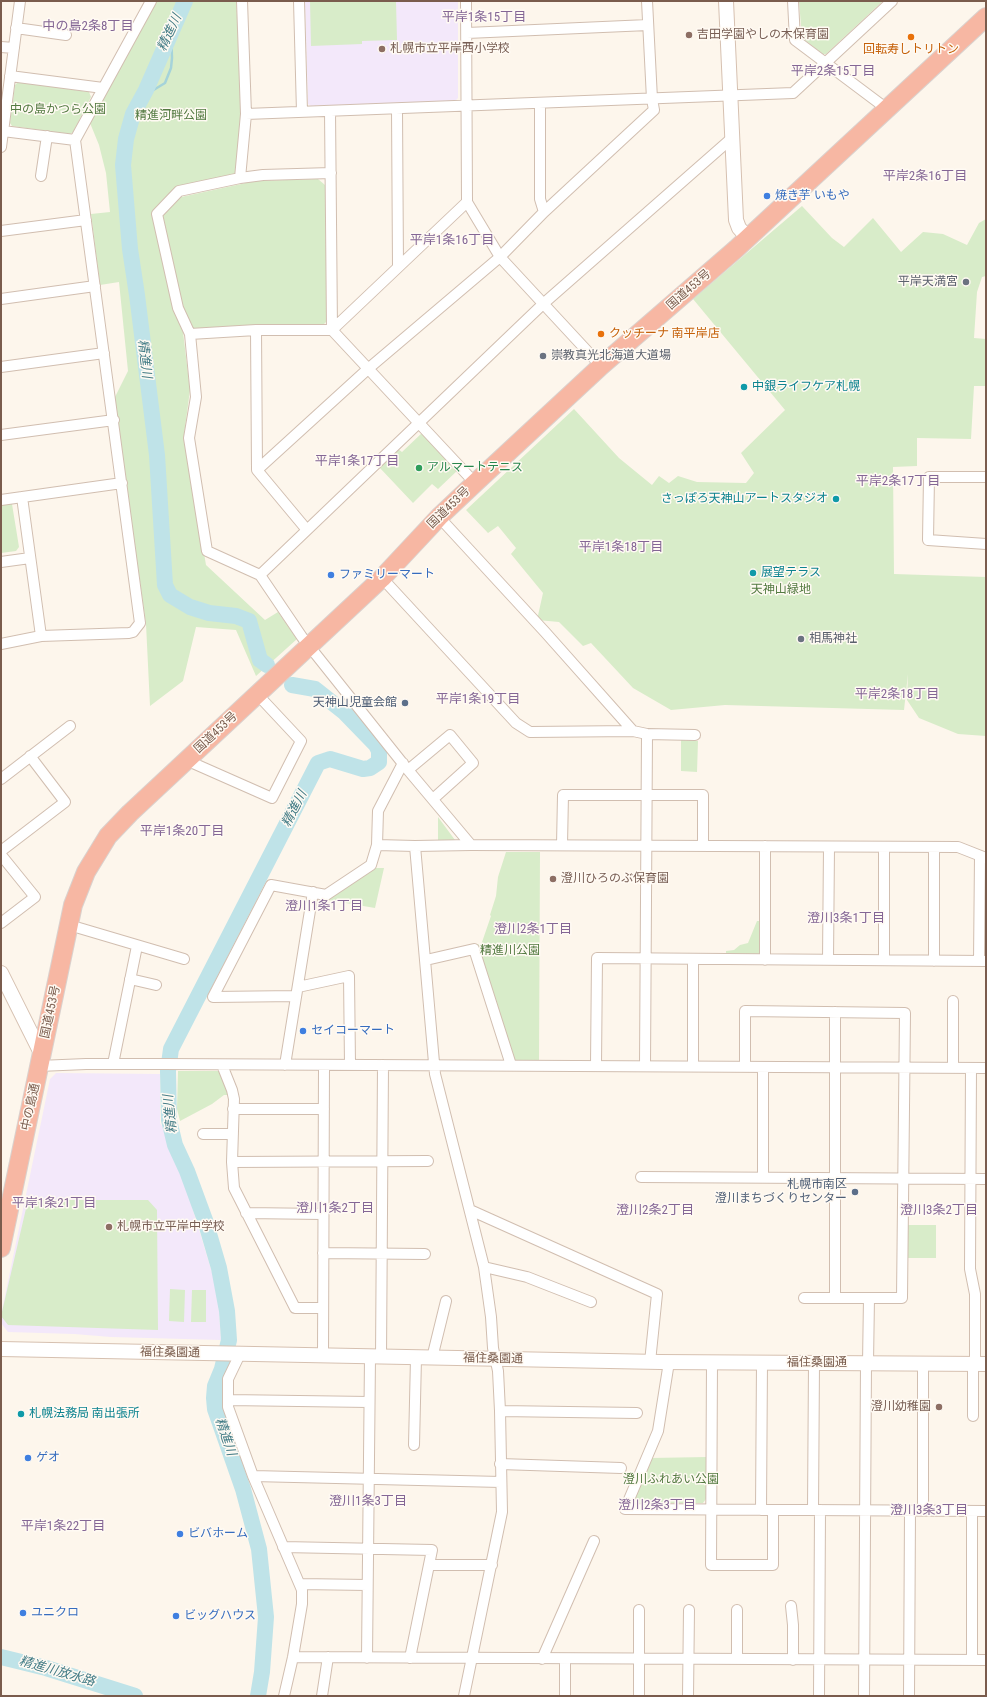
<!DOCTYPE html>
<meta charset="utf-8">
<style>
body{margin:0}
#map{position:relative;width:987px;height:1697px;overflow:hidden;background:#fdf6ec;font-family:"Roboto Condensed",sans-serif}
canvas{display:block}
.frame{position:absolute;inset:0;border:2px solid #7a5c4d;pointer-events:none}
</style>
<div id="map">
<canvas width="987" height="1697"></canvas>
<div class="frame"></div>
</div>
<script>
const ctx = document.querySelector('canvas').getContext('2d');
ctx.lineJoin = 'round';
function fillPath(path, color) { ctx.fillStyle = color; ctx.fill(path, 'evenodd'); }
const shape = rows => new Path2D(rows.map(r => 'M' + r).join(''));
function stroke(path, color, width, dash) { ctx.strokeStyle = color; ctx.lineWidth = width; ctx.lineCap = dash ? 'butt' : 'round'; ctx.setLineDash(dash || []); ctx.stroke(path); }
function write(font, color, halo, rows, align = 'center') {
  ctx.font = font + ' "Roboto Condensed","Noto Sans JP",sans-serif'; ctx.lineWidth = 3; ctx.setLineDash([]); ctx.textBaseline = 'middle'; ctx.strokeStyle = halo; ctx.fillStyle = color; for (const [text, x, y, turn = 0] of rows) {
    ctx.save(); ctx.translate(x, y); ctx.rotate((+turn || 0) * Math.PI / 180); ctx.textAlign = isNaN(turn) ? turn : align; if (halo) ctx.strokeText(text, 0, 0); ctx.fillText(text, 0, 0); ctx.restore();
  }
}
fillPath(shape([
 [305,1,458,1,458,98,455,101,311,106,308,104],
 [56,1073,160,1074,160,1123,165,1131,182,1174,214,1279,218,1298,221,1340,111,1337,74,1334,8,1332,1,1323,1,1315,50,1079]
]), '#f3e8fa');
fillPath(shape([
 [154,1,236,1,243,106,236,174,176,187,152,212,173,309,183,332,190,390,184,435,206,565,265,620,278,612,297,639,256,676,236,630,196,627,183,681,150,706,146,624,114,399,128,371,119,282,100,285,91,214,110,212,106,173,99,145,90,123],
 [310,1,396,1,397,40,362,41,362,44,311,46],
 [799,1,883,1,826,54,823,54,802,38],
 [18,82,89,92,91,97,73,132,70,134,12,126,10,123,15,85],
 [318,179,325,185,327,321,324,324,194,330,191,328,182,307,161,214,181,197,255,181],
 [802,206,832,238,844,247,873,218,901,252,923,232,943,234,967,245,979,223,986,219,986,276,982,277,977,292,974,338,986,339,986,386,974,386,971,439,917,438,917,466,893,467,894,574,986,577,986,736,958,734,919,718,907,700,908,674,904,710,725,705,671,710,633,688,591,643,583,646,559,622,537,620,543,593,511,554,516,548,498,526,488,533,466,510,574,409,619,458,652,485,659,476,669,483,678,476,697,482,746,483,754,473,741,453,785,410,693,299],
 [423,432,458,470,438,489,432,484,413,503,379,467,398,449,402,452],
 [9,501,12,504,19,547,16,551,1,553,1,502],
 [681,740,698,741,697,772,681,771],
 [438,817,455,840,438,840],
 [506,852,540,852,539,1060,515,1060,477,944,481,945,491,916,490,915,496,896,498,877],
 [376,868,384,868,375,908,328,900],
 [757,921,760,921,760,956,726,956,726,951,734,950,740,945,748,943],
 [178,1071,220,1071,229,1095,224,1095,212,1104,180,1121,177,1109],
 [28,1200,148,1200,157,1210,158,1330,8,1325,1,1316],
 [908,1225,936,1225,936,1258,908,1258],
 [170,1289,185,1290,184,1322,169,1321],
 [192,1290,206,1290,206,1322,191,1322],
 [707,1457,706,1499,703,1503,637,1503,634,1498,651,1458]
]), '#d8ecc9');
stroke(shape([
 [142,97,165,83,171,68,172,58,171,33]
]), '#a5d3da', 2.5);
stroke(shape([
 [185,1,146,90,133,114,126,139,123,165,130,249,137,295,157,455,165,585,170,595,190,607,209,613,236,616,249,621,260,660,267,665],
 [1,1657,46,1668,135,1696],
 [258,1696,262,1672,266,1617,259,1549,243,1489,215,1409,214,1398,215,1386,222,1369,229,1340,227,1311,219,1268,205,1220,187,1171,175,1145,169,1120,168,1071,171,1049,318,763,330,759,363,769,370,768,379,762,379,751,376,745,344,712,315,689,292,685]
]), '#bfe3e8', 16);
const street = shape([
 [242,1,246,114,240,178,263,175,331,173],
 [299,1,302,112],
 [466,1,467,202,500,257,601,366],
 [793,1,795,40,887,109],
 [16,28,66,35],
 [467,33,648,25],
 [1,47,14,48],
 [10,76,103,88],
 [540,103,540,199,544,212],
 [397,109,398,267],
 [330,111,332,330,475,483],
 [246,114,793,93,892,1],
 [3,131,75,140],
 [1,147,20,1],
 [41,176,47,136],
 [467,202,332,330,256,330,190,334,196,397,189,438,207,551,260,575,302,637,408,770,471,845],
 [1,231,86,220],
 [1,299,95,286],
 [256,330,257,470,307,530],
 [190,334,178,308,157,214,179,191,240,178],
 [1,367,104,353],
 [1,435,114,420],
 [257,470,369,368,500,257,544,212,654,110,652,99,647,1],
 [986,477,929,477,928,540,986,544],
 [22,497,41,636],
 [1,500,122,483],
 [439,517,545,632,633,731],
 [1,562,30,558],
 [260,575,543,304,732,138],
 [382,578,516,723,530,732,633,731,647,734,695,735],
 [1,644,41,636,129,633,133,632,140,623,75,140,151,1],
 [186,760,272,798,301,741,257,694],
 [408,770,450,735,473,763,433,799],
 [1,779,70,726],
 [377,845,415,846],
 [562,845,563,795,703,795,703,846],
 [1,851,65,802,30,756],
 [1,855,35,897,1,923],
 [69,925,184,959],
 [426,960,474,949,511,1065],
 [765,960,765,846],
 [828,960,829,847],
 [884,960,884,847],
 [934,961,934,847],
 [979,961,980,856],
 [130,979,156,985],
 [298,987,349,976,350,1065],
 [296,996,213,997,271,885,326,895,371,865,377,845,378,811,403,763],
 [835,1012,835,1298],
 [113,1064,137,946],
 [222,1065,232,1090,234,1099,232,1162,234,1188,295,1308,323,1308],
 [285,1065,313,892],
 [596,1065,597,958,986,961],
 [39,1066,86,1064,164,1064,986,1068],
 [645,1066,647,734],
 [693,1066,693,960],
 [745,1067,745,1011,905,1013,902,1298,804,1298],
 [953,1068,953,1001],
 [971,1068,970,1269,975,1294,975,1363],
 [233,1109,324,1109],
 [203,1134,233,1134],
 [232,1162,428,1161],
 [641,1177,986,1179],
 [763,1177,763,1067],
 [470,1210,657,1294,650,1362],
 [246,1213,323,1214],
 [323,1253,425,1254],
 [484,1267,527,1277,591,1302],
 [240,1354,228,1379,228,1407,253,1476,302,1590,302,1604,293,1657,284,1696],
 [323,1356,324,1065],
 [381,1357,383,1065],
 [432,1358,446,1301],
 [669,1362,658,1431,625,1509,986,1511],
 [712,1362,711,1565,773,1565,773,1510],
 [868,1363,869,1298],
 [228,1400,369,1402],
 [500,1411,637,1413],
 [973,1416,973,1363],
 [414,1445,416,1358],
 [500,1464,621,1468],
 [253,1476,501,1482],
 [761,1510,762,1362],
 [813,1510,814,1363],
 [923,1511,923,1363],
 [283,1547,432,1550,410,1658],
 [429,1565,492,1565],
 [300,1584,367,1585],
 [791,1606,793,1625,793,1660],
 [293,1657,986,1660],
 [367,1658,370,1357],
 [542,1659,594,1541],
 [737,1659,737,1610],
 [972,1660,972,1511],
 [322,1696,328,1657],
 [464,1696,502,1512,500,1411,498,1371,493,1348,491,1317,484,1267,435,1074,415,846,471,845,958,847,986,858],
 [565,1696,565,1659],
 [639,1696,639,1610],
 [688,1696,689,1610],
 [819,1696,820,1510],
 [864,1696,866,1363],
 [909,1696,910,1511]
]);
const secondary = shape([
 [726,1,736,220,739,228,748,238],
 [1,973,42,1055],
 [1,1349,660,1362,986,1364]
]);
const highway = shape([
 [1,1248,73,905,86,872,108,836,130,813,382,578,439,517,475,483,601,366,736,249,986,17]
]);
stroke(street, '#d1beb0', 12);
stroke(secondary, '#d6c0b0', 16);
stroke(highway, '#dad1cd', 20);
stroke(street, '#fff', 10);
stroke(secondary, '#fff', 14);
stroke(highway, '#f7b7a3', 18);
for (const [x, y, r, color] of [
 [689,35,4,"#8d6e63"],
 [911,37,4,"#e8710a"],
 [382,49,4,"#8d6e63"],
 [767,196,4,"#3f7fe0"],
 [966,282,4,"#6b7280"],
 [601,334,4,"#e8710a"],
 [543,356,4,"#6b7280"],
 [744,387,4,"#0f9aa8"],
 [419,468,4,"#2e9e5b"],
 [836,499,4,"#0f9aa8"],
 [753,573,4,"#0f9aa8"],
 [331,575,4,"#3f7fe0"],
 [801,639,4,"#6b7280"],
 [405,703,4,"#5c6f8a"],
 [553,879,4,"#8d6e63"],
 [303,1031,4,"#3f7fe0"],
 [855,1192,4,"#5c6f8a"],
 [109,1227,4,"#8d6e63"],
 [939,1407,4,"#8d6e63"],
 [21,1414,4,"#0f9aa8"],
 [28,1458,4,"#3f7fe0"],
 [180,1534,4,"#3f7fe0"],
 [23,1613,4,"#3f7fe0"],
 [176,1616,4,"#3f7fe0"]
]) { const dot = new Path2D(); dot.arc(x, y, r, 0, 2 * Math.PI); ctx.fillStyle = color; ctx.fill(dot); stroke(dot, '#fffaf3', 1.5); }
write('12px', '#785e54', '#fffaf3', [
 ["吉田学園やしの木保育園",697,35],
 ["札幌市立平岸西小学校",390,49],
 ["澄川ひろのぶ保育園",561,879],
 ["札幌市立平岸中学校",117,1227],
 ["澄川幼稚園",931,1407,"right"]
], 'left');
write('12px', '#c56008', '#fffaf3', [
 ["回転寿しトリトン",911,50],
 ["クッチーナ 南平岸店",609,334,"left"]
]);
write('12px', '#537a41', '#fffaf3', [
 ["中の島かつら公園",58,110],
 ["精進河畔公園",171,116],
 ["天神山緑地",781,590],
 ["精進川公園",510,951],
 ["澄川ふれあい公園",671,1480]
]);
write('12px', '#366cbe', '#fffaf3', [
 ["焼き芋 いもや",775,196],
 ["ファミリーマート",339,575],
 ["セイコーマート",311,1031],
 ["ゲオ",36,1458],
 ["ビバホーム",188,1534],
 ["ユニクロ",31,1613],
 ["ビッグハウス",184,1616]
], 'left');
write('12px', '#5b616d', '#fffaf3', [
 ["平岸天満宮",958,282,"right"],
 ["崇教真光北海道大道場",551,356],
 ["相馬神社",809,639]
], 'left');
write('12px', '#7a5c4d', '#fffaf3', [
 ["国道453号",689,290,-41],
 ["国道453号",449,508,-44],
 ["国道453号",216,733,-43],
 ["国道453号",51,1012,-78],
 ["中の島通",31,1107,-78],
 ["福住桑園通",170,1353,1],
 ["福住桑園通",493,1359,1],
 ["福住桑園通",817,1363]
]);
write('12px', '#0d838f', '#fffaf3', [
 ["中銀ライフケア札幌",752,387],
 ["さっぽろ天神山アートスタジオ",828,499,"right"],
 ["展望テラス",761,573],
 ["札幌法務局 南出張所",29,1414]
], 'left');
write('12px', '#27864d', '#fffaf3', [
 ["アルマートテニス",427,468]
], 'left');
write('12px', '#4e5e75', '#fffaf3', [
 ["天神山児童会館",397,703],
 ["札幌市南区",847,1185],
 ["澄川まちづくりセンター",847,1199]
], 'right');
write('13px', '#846695', '#fffaf3', [
 ["平岸1条15丁目",484,18],
 ["中の島2条8丁目",88,27],
 ["平岸2条15丁目",833,72],
 ["平岸2条16丁目",925,177],
 ["平岸1条16丁目",452,241],
 ["平岸1条17丁目",357,462],
 ["平岸2条17丁目",898,482],
 ["平岸1条18丁目",621,548],
 ["平岸2条18丁目",897,695],
 ["平岸1条19丁目",478,700],
 ["平岸1条20丁目",182,832],
 ["澄川1条1丁目",324,907],
 ["澄川3条1丁目",846,919],
 ["澄川2条1丁目",533,930],
 ["平岸1条21丁目",54,1204],
 ["澄川1条2丁目",335,1209],
 ["澄川2条2丁目",655,1211],
 ["澄川3条2丁目",939,1211],
 ["澄川1条3丁目",368,1502],
 ["澄川2条3丁目",657,1506],
 ["澄川3条3丁目",929,1511],
 ["平岸1条22丁目",63,1527]
]);
write('italic 13px', '#437c86', '#fffaf3', [
 ["精進川",170,33,-65],
 ["精進川",144,359,83],
 ["精進川",295,809,-63],
 ["精進川",171,1114,-96],
 ["精進川",225,1437,71],
 ["精進川放水路",57,1672,16]
]);
</script>
